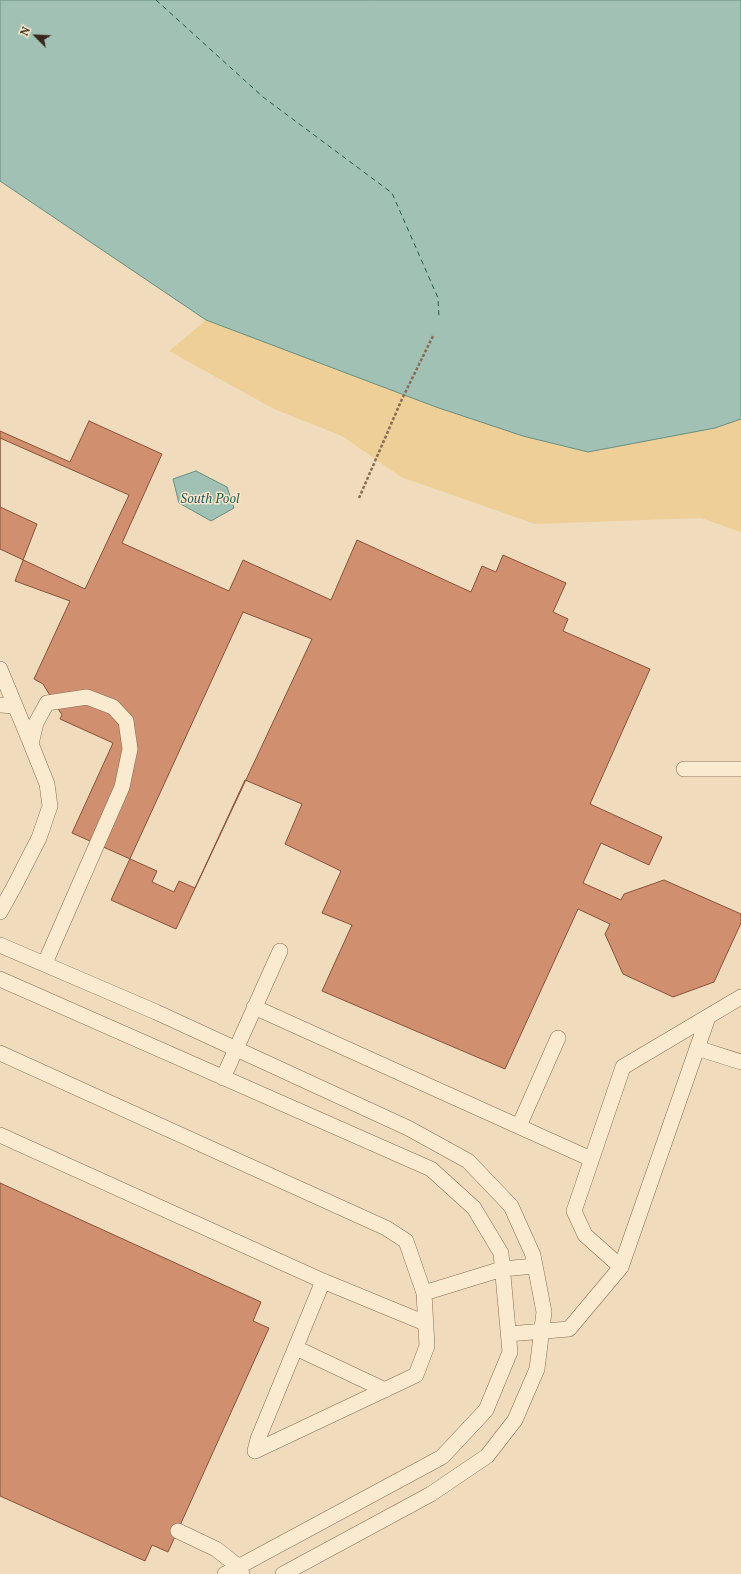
<!DOCTYPE html>
<style>
body{margin:0}
#map{position:relative;width:741px;height:1574px;overflow:hidden;background:#f0dcbc;font-family:"PT Serif",serif}
canvas{display:block}
.north{position:absolute;left:16px;top:16px;width:40px;height:40px;-webkit-text-stroke:3px #f7e7cc;paint-order:stroke;rotate:294deg;font-size:11px;font-weight:700;line-height:16px;text-align:center;color:#36261b}
.north::after{content:'';display:block;margin:auto;width:14px;height:18px;background:#36261b;clip-path:polygon(50% 0,100% 100%,50% 72%,0 100%)}
</style>
<div id="map">
<canvas width="741" height="1574"></canvas>
<div class="north">N</div>
</div>
<script>
const ctx = document.querySelector('canvas').getContext('2d');
ctx.lineJoin = 'round';
function fillPath(path, color) { ctx.fillStyle = color; ctx.fill(path, 'evenodd'); }
const shape = rows => new Path2D(rows.map(r => 'M' + r).join(''));
function stroke(path, color, width, dash) { ctx.strokeStyle = color; ctx.lineWidth = width; ctx.lineCap = dash ? 'butt' : 'round'; ctx.setLineDash(dash || []); ctx.stroke(path); }
function write(font, color, halo, rows, align = 'center') {
  ctx.font = font + ' "PT Serif",serif'; ctx.lineWidth = 3; ctx.setLineDash([]); ctx.textBaseline = 'middle'; ctx.strokeStyle = halo; ctx.fillStyle = color; for (const [text, x, y, turn = 0] of rows) {
    ctx.save(); ctx.translate(x, y); ctx.rotate((+turn || 0) * Math.PI / 180); ctx.textAlign = isNaN(turn) ? turn : align; if (halo) ctx.strokeText(text, 0, 0); ctx.fillText(text, 0, 0); ctx.restore();
  }
}
fillPath(shape([
 [206,320,436,407,523,436,588,452,715,428,741,419,741,532,701,518,535,524,401,477,342,436,274,409,169,351]
]), '#eecf97');
const water = shape([
 [0,0,741,0,741,419,715,428,588,452,523,436,436,407,206,320,0,181,0,0],
 [196,471,227,487,234,508,211,521,179,503,173,479,196,471]
]);
fillPath(water, '#a0c1b4');
stroke(water, '#688e81', 1);
stroke(shape([
 [156,0,263,97,392,193,438,298,439,319]
]), '#295750', 1, [5, 4]);
const building = shape([
 [89,421,162,454,122,543,229,591,243,560,331,600,357,540,471,592,482,566,496,572,503,555,566,583,553,612,568,619,563,631,650,669,590,804,662,837,649,865,601,843,583,883,621,900,624,894,664,880,741,914,741,923,714,982,673,997,623,974,605,934,610,924,578,909,505,1069,322,991,352,925,322,913,341,871,285,844,302,804,245,780,195,888,179,881,174,892,152,882,157,871,72,833,113,743,60,719,62,715,43,684,34,679,70,601,15,581,37,524,0,507,0,431,70,462,89,421],
 [0,438,129,495,85,589,0,549,0,438],
 [243,612,312,639,176,929,111,900,243,612],
 [0,1183,261,1302,253,1321,269,1328,168,1552,152,1545,145,1561,0,1496,0,1183]
]);
fillPath(building, '#d09070');
stroke(building, '#88523a', 1);
const service = shape([
 [0,669,31,744],
 [0,705,15,706],
 [684,769,741,769],
 [0,912,15,885,39,838,50,806,47,784,31,744,36,723,47,703,87,697,113,707,126,721,130,749,122,787,45,963],
 [0,945,156,1012,408,1128,468,1161,511,1206,533,1255,544,1312,537,1369,515,1420,487,1456,431,1494,283,1574],
 [0,979,431,1169,474,1208,501,1253,510,1352,486,1410,442,1457,225,1574],
 [254,1007,591,1159],
 [697,1048,741,1062],
 [0,1053,386,1228,406,1241,424,1293,427,1346,416,1375,255,1451],
 [223,1078,280,951],
 [519,1126,558,1038],
 [0,1135,323,1281,425,1323],
 [621,1267,585,1235,574,1211,623,1067,741,997],
 [424,1293,502,1269,535,1266],
 [508,1334,569,1329,621,1267,708,1017],
 [296,1348,385,1390],
 [255,1451,258,1439,323,1281],
 [178,1531,216,1549,239,1567,242,1574]
]);
stroke(service, '#886c55', 16);
stroke(shape([
 [359,498,402,399,433,336]
]), '#886c55', 2.5, [3, 2]);
stroke(service, '#faeacf', 15);
write('italic 13px', '#295750', '#f7e7cc', [
 ["South Pool",210,499]
]);
</script>
